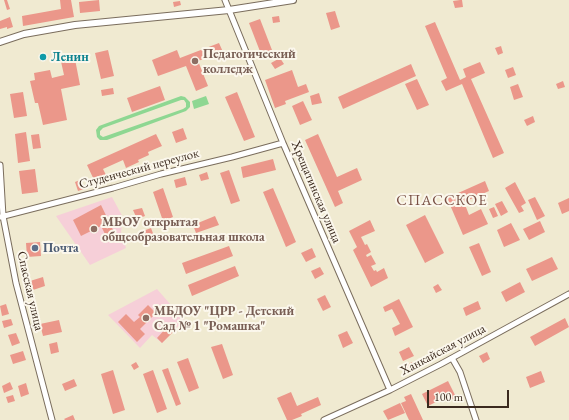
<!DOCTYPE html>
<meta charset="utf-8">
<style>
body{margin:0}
#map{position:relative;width:569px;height:420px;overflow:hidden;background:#f0ead1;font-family:"EB Garamond",serif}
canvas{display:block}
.scale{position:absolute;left:427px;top:390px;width:82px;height:18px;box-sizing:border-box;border:2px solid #3b2a1e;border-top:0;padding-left:5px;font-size:12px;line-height:14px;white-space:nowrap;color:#3b2a1e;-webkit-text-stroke:3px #fbf7ec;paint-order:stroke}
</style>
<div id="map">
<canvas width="569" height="420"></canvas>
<div class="scale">100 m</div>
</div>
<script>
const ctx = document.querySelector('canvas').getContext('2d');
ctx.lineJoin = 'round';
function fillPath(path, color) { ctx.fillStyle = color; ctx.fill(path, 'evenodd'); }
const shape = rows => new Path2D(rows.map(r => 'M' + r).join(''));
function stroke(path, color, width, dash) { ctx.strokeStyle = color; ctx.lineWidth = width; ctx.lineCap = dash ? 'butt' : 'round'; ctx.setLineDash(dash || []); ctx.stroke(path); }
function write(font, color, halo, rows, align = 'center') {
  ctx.font = font + ' "EB Garamond",serif'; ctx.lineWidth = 4; ctx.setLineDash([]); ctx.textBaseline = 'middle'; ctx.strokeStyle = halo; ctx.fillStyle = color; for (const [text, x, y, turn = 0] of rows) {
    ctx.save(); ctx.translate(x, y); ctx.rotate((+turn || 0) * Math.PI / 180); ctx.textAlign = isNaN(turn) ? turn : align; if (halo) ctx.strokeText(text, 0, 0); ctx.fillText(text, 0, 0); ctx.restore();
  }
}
fillPath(shape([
 [112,197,126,223,122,226,121,232,126,248,90,265,56,216],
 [157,289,184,320,162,343,152,335,140,348,108,315]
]), '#f6cfd8');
fillPath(shape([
 [181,96,185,97,190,102,190,107,186,111,107,140,100,140,97,137,96,130,99,126],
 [181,100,184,100,186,103,186,107,183,109,106,136,103,137,100,135,100,131,103,128],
 [206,96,209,104,194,109,192,101]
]), '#8ed792');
fillPath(shape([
 [4,0,7,0,10,9,7,10],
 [60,0,71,0,74,17,23,26,22,16,61,9],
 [99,0,100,11,80,13,79,2],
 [460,0,462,0,463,7,455,8,453,1],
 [180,1,181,5,174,7,173,2],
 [335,11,340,27,331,30,326,13],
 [279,16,280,22,273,23,272,17],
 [10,17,13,27,7,29,7,27,0,29,0,21],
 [260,19,272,50,261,54,249,23],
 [435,22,460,80,466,77,463,69,480,62,485,73,471,79,504,153,493,158,462,84,446,91,441,81,447,78,425,26],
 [219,43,223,52,198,61,208,86,196,91,186,66,158,76,152,60,177,50,180,58],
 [501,46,503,53,498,55,495,48],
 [108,50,114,76,101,79,95,53],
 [74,54,80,85,61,89,67,120,43,125,38,103,35,103,30,81,35,80,34,73,50,70,52,78,64,75,60,57],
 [280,58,284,64,275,69,271,63],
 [411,64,416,76,343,109,338,97],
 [513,67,516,75,508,78,505,70],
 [292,70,298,87,306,84,309,92,285,101,286,104,275,108,265,80],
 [417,79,429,105,417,110,405,84],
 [563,81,565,87,558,89,556,84],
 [518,84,523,97,514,100,510,87],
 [160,86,165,100,132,112,127,98],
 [113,88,114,94,102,96,101,90],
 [23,92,27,116,14,118,10,94],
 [237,92,255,137,244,141,225,97],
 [319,93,322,103,312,105,310,96],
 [303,101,312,120,300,125,292,106],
 [533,116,535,122,527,126,524,120],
 [183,128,187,139,176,143,172,132],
 [26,132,30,161,18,163,15,134],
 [39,134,41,148,33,149,31,135],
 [156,134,162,146,148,152,149,155,138,160,139,162,126,168,123,160,103,169,107,177,95,182,87,165],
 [318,134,337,177,357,168,362,180,338,191,343,203,335,207,305,140],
 [273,159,276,170,243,178,241,167],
 [35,169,38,192,22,194,19,171],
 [229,170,240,201,231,204,220,173],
 [207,172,209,179,201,181,199,175],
 [185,177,187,185,176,188,174,180],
 [80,180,84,189,78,191,75,182],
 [485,181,489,191,464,202,469,215,481,209,488,224,463,235,447,198],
 [515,182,526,203,521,206,524,211,519,213,505,188],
 [163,188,173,217,163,221,153,192],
 [273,188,296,242,286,247,263,192],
 [535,197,545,216,537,220,528,200],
 [569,198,569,211,562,214,558,203],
 [502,201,508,212,501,216,495,204],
 [101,205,115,234,107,238,101,226,81,236,73,220],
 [494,207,498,216,493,218,489,209],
 [142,208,145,216,137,219,133,210],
 [425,215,444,253,425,263,406,225],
 [215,216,219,225,196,233,193,225],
 [370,220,375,231,361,237,365,245,367,244,371,252,366,255,367,257,371,255,376,264,371,266,374,271,376,270,377,272,384,268,388,278,371,287,353,250,357,247,349,231],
 [540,221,545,232,529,240,523,229],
 [511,223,520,240,504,247,497,230],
 [151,228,154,236,146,239,143,231],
 [40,242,41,256,27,257,26,243],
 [479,243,491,272,482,276,469,247],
 [229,246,233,256,186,274,182,263],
 [312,248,316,257,306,262,301,253],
 [552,257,558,269,532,281,526,269],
 [235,266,239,276,192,296,188,285],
 [320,267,324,274,315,279,311,271],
 [43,277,45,286,33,290,30,281],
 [520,282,525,292,506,302,501,292],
 [438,284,442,290,436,293,433,287],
 [325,295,331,307,323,311,317,299],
 [399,299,413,327,395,336,392,328,400,324,392,309,385,312,383,307],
 [478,301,481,309,466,316,463,308],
 [6,304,9,314,2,316,0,306],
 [148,305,156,313,140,329,145,334,137,342,118,322,126,314,134,322,140,317,138,315],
 [565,318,569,327,535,346,530,337],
 [11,319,13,325,4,328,2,321],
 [59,320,62,332,43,336,40,324],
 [168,326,173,332,162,343,157,338],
 [347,331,353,343,343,348,338,335],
 [16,333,20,343,12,346,8,335],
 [57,342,59,352,51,354,49,344],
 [222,344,233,375,223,379,211,347],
 [409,347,414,356,403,361,399,352],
 [23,351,26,360,13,364,10,355],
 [487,352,490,359,483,363,479,356],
 [188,358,199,388,189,392,177,362],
 [136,362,139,367,134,370,131,365],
 [412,362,415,367,407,372,404,367],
 [168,368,181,404,176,406,162,370],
 [113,370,125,410,113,414,101,374],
 [153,370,167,409,157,413,143,374],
 [541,371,545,382,530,388,526,377],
 [74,379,77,386,65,391,62,384],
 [448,381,456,397,450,400,448,396,428,406,422,394],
 [10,382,13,389,4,393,2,386],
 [26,383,29,394,21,397,18,386],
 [291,392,297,406,318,397,321,405,301,414,302,416,292,420,287,420,277,398],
 [411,394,423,420,409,420,401,403,406,401,404,397],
 [13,395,15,401,8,403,6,397],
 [400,403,405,413,388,420,383,411],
 [73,415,75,420,65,420,64,419]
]), '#eb978a');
const minor = shape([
 [225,0,283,143,390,390],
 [0,165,3,216,16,283,52,420],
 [0,217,113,188,161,174,232,157,283,143],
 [452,358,460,372,476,420],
 [324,420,390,390,441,364,569,294]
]);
const tertiary = shape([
 [0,42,24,34,75,25,229,10,293,0]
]);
stroke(minor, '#7a6d5d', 7);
stroke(tertiary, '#7a6d5d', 8);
stroke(minor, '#fff', 5);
stroke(tertiary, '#fff', 6);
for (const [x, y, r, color] of [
 [43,57,4,"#0f9aa8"],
 [195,61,4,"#8d6e63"],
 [94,229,4,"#8d6e63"],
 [35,248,4,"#5c6f8a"],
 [146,318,4,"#8d6e63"]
]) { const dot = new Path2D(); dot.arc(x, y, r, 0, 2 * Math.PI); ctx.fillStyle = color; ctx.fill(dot); stroke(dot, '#fbf7ec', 1.5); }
write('bold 13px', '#785e54', '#fbf7ec', [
 ["Педагогический",203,54],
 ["колледж",203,69],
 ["МБОУ открытая",102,222],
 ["общеобразовательная школа",102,237],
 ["МБДОУ \"ЦРР - Детский",154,311],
 ["Сад № 1 \"Ромашка\"",154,326]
], 'left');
write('bold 13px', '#0d838f', '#fbf7ec', [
 ["Ленин",51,57]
], 'left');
write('13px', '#3b2a1e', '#fbf7ec', [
 ["Студенческий переулок",139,169,-15],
 ["Хрещатинская улица",316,192,67],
 ["Спасская улица",30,291,77],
 ["Ханкайская улица",443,350,-28]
]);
write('bold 13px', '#4e5e75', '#fbf7ec', [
 ["Почта",43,248]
], 'left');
ctx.letterSpacing = '1px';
write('15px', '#795044', '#fbf7ec', [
 ["СПАССКОЕ",442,201]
]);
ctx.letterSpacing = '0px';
</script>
